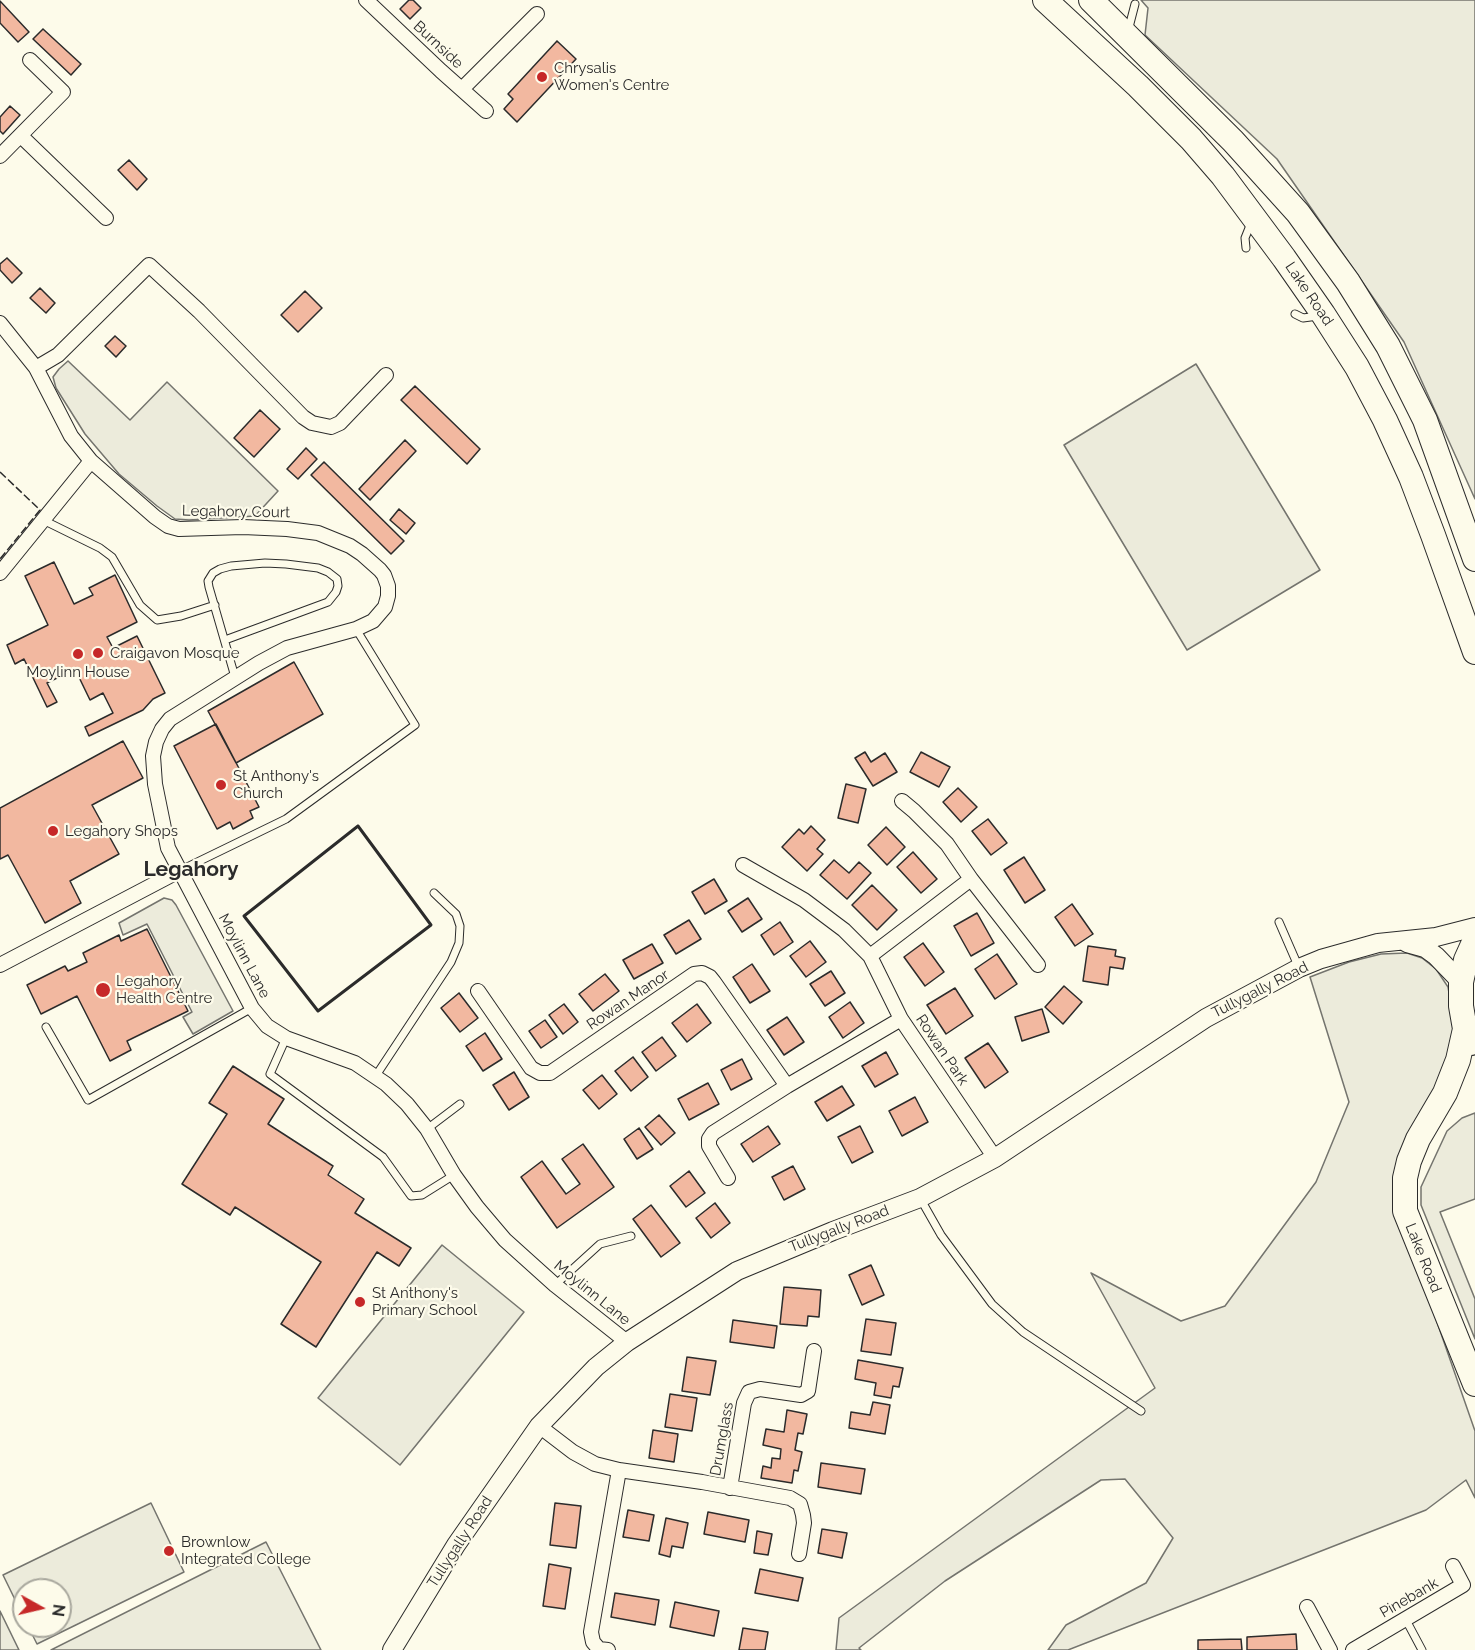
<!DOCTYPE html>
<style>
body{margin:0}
#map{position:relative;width:1475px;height:1650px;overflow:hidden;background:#fdfbea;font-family:Raleway,sans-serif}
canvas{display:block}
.north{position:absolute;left:12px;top:1578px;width:60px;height:60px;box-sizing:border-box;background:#fdfbea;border:2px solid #a9a89e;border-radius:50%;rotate:98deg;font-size:16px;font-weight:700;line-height:24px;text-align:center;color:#2b2b2b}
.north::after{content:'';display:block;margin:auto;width:21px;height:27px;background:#c62828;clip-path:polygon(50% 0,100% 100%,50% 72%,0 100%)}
</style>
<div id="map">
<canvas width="1475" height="1650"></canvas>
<div class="north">N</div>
</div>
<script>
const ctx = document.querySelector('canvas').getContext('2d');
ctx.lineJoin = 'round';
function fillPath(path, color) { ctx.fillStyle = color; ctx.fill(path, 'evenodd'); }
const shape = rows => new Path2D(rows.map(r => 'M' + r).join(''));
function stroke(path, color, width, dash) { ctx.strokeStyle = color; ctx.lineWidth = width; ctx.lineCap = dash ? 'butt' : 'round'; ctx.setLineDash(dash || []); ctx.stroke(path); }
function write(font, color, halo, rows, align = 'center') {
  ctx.font = font + ' Raleway,sans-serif'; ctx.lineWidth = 4.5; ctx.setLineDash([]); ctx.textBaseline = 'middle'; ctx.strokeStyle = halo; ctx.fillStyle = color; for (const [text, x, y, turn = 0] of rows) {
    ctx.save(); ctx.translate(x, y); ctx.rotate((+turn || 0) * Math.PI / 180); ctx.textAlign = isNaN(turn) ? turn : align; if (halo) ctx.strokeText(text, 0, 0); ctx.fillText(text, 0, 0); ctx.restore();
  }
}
const green = shape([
 [1141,0,1475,0,1475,499,1404,342,1277,159,1145,35,1148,8,1141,0],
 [68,361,130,420,167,382,278,491,255,516,189,520,175,519,157,506,119,474,85,434,56,388,53,377,59,369,68,361],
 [1196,364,1320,570,1187,650,1064,445,1196,364],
 [164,898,172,900,176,905,233,1011,193,1034,183,1017,192,1012,147,924,123,935,119,923,164,898],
 [1407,953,1422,958,1436,969,1448,987,1456,1036,1393,1196,1475,1431,1475,1498,1466,1480,1426,1510,1068,1650,1048,1650,1066,1625,1146,1583,1173,1538,1125,1479,1101,1480,945,1581,859,1648,861,1650,836,1650,839,1618,1155,1388,1091,1273,1181,1321,1225,1306,1316,1182,1349,1102,1310,977,1349,962,1381,954,1407,953],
 [1475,1113,1475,1199,1440,1212,1475,1299,1475,1339,1421,1205,1421,1187,1447,1131,1462,1118,1475,1113],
 [442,1245,524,1312,400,1465,318,1398,442,1245],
 [151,1503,184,1572,37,1644,28,1626,60,1626,60,1590,24,1590,24,1618,3,1575,151,1503],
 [266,1542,321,1650,51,1650,266,1542],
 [0,1611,19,1650,0,1650,0,1611]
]);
fillPath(green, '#ecebdb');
stroke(green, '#74746e', 1.5);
const building = shape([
 [409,0,413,0,421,8,410,19,400,9,409,0],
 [0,1,29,32,18,42,0,23,0,1],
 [43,29,81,64,71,75,33,39,43,29],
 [557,41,576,59,517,122,504,109,513,99,508,94,557,41],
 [10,106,20,115,3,134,0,131,0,117,10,106],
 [129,160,147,179,137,190,118,170,129,160],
 [7,258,22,273,12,283,0,270,0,264,7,258],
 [40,288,55,303,46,313,30,298,40,288],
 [305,291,322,308,298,332,281,315,305,291],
 [115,336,126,346,116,357,105,346,115,336],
 [415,386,480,449,467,464,401,400,415,386],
 [260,410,280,429,254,457,234,438,260,410],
 [405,440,416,451,370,500,359,489,405,440],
 [306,448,317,459,298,479,287,469,306,448],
 [324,462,404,541,391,554,311,475,324,462],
 [399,509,415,523,406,534,390,520,399,509],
 [54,562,74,604,93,595,89,588,115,575,137,622,107,637,113,648,137,636,165,693,153,699,143,710,89,736,85,727,113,713,103,693,90,700,75,669,47,683,57,702,47,707,24,659,15,664,7,645,48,625,25,576,54,562],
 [294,662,323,714,236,763,208,711,294,662],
 [216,724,259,807,250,811,253,818,233,829,230,822,217,829,174,746,216,724],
 [123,741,143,778,92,805,119,854,70,881,81,903,45,923,8,855,0,859,0,808,123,741],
 [865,752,871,762,885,753,897,772,873,786,855,758,865,752],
 [921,752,950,767,939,787,910,772,921,752],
 [846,784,866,789,858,823,838,818,846,784],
 [958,788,977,807,961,822,943,802,958,788],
 [988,819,1007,843,991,855,972,831,988,819],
 [811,826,825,840,817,849,823,854,807,871,782,847,799,829,804,834,811,826],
 [886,827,905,847,887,865,868,845,886,827],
 [913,852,937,879,921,893,897,867,913,852],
 [1024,857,1045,890,1025,903,1004,870,1024,857],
 [834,860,849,873,859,862,871,873,847,899,820,875,834,860],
 [714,879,727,901,705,914,692,892,714,879],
 [872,885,897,910,877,930,852,905,872,885],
 [748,898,762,919,742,932,728,911,748,898],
 [1072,904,1093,934,1075,946,1055,917,1072,904],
 [977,913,994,943,971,956,954,926,977,913],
 [689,920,701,939,676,954,664,935,689,920],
 [780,922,793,942,774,955,761,935,780,922],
 [147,929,188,1011,127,1041,131,1050,110,1061,77,996,41,1014,27,985,65,966,68,971,87,962,83,953,119,935,121,941,147,929],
 [810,941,826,962,806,977,790,956,810,941],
 [923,943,944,972,925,986,904,957,923,943],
 [652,944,663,963,634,979,623,960,652,944],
 [1088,946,1116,950,1115,956,1125,958,1123,969,1110,967,1108,985,1083,981,1088,946],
 [997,954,1017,984,995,999,975,969,997,954],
 [752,964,770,991,750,1003,733,977,752,964],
 [831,971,845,993,825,1006,810,984,831,971],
 [605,974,619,991,593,1011,579,994,605,974],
 [1064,986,1082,1002,1063,1024,1045,1007,1064,986],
 [955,988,973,1016,946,1034,927,1005,955,988],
 [459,993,478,1018,460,1032,441,1008,459,993],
 [850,1002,864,1023,843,1038,829,1017,850,1002],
 [564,1004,578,1022,563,1034,549,1015,564,1004],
 [697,1004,711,1023,687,1042,672,1023,697,1004],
 [1042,1009,1049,1032,1022,1041,1015,1017,1042,1009],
 [787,1017,804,1042,784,1055,767,1030,787,1017],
 [545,1020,557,1037,541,1048,529,1031,545,1020],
 [485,1033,502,1059,483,1071,466,1046,485,1033],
 [662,1037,676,1056,656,1071,642,1052,662,1037],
 [988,1043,1008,1072,985,1088,965,1058,988,1043],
 [886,1052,898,1074,875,1087,862,1066,886,1052],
 [633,1057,648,1077,631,1091,615,1071,633,1057],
 [742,1059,752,1079,731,1090,721,1070,742,1059],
 [233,1066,284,1099,268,1124,333,1166,328,1175,364,1199,355,1213,411,1248,399,1266,377,1252,316,1347,281,1324,321,1262,235,1207,230,1215,182,1184,227,1114,209,1103,233,1066],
 [514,1072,529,1097,509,1110,493,1085,514,1072],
 [602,1075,617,1094,599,1109,583,1090,602,1075],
 [708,1083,719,1104,689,1120,678,1099,708,1083],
 [842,1086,854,1105,827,1121,815,1102,842,1086],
 [915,1097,928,1122,902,1136,889,1111,915,1097],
 [659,1115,675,1133,661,1145,645,1127,659,1115],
 [768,1126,780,1144,753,1162,741,1144,768,1126],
 [860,1126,873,1152,852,1163,838,1137,860,1126],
 [639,1128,653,1149,637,1159,624,1139,639,1128],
 [583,1144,614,1187,557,1228,521,1177,542,1161,566,1194,580,1184,562,1159,583,1144],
 [793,1166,805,1189,784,1200,772,1177,793,1166],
 [689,1171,705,1193,686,1207,670,1186,689,1171],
 [715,1203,730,1223,711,1238,696,1218,715,1203],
 [651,1205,680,1243,661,1257,633,1219,651,1205],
 [871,1265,884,1295,862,1305,849,1275,871,1265],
 [784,1287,821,1290,819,1317,808,1316,807,1326,780,1324,784,1287],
 [866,1319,896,1323,891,1355,861,1351,866,1319],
 [733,1320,777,1326,774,1348,730,1342,733,1320],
 [687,1357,716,1361,710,1395,682,1391,687,1357],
 [858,1360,903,1368,899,1387,893,1386,891,1398,874,1395,876,1383,855,1379,858,1360],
 [670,1394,697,1398,692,1431,665,1427,670,1394],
 [873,1402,890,1405,885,1434,849,1428,851,1412,870,1415,873,1402],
 [787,1410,807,1414,803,1434,798,1433,795,1450,802,1452,798,1471,794,1470,792,1483,761,1478,763,1466,771,1468,772,1458,780,1459,781,1449,763,1445,766,1429,784,1432,787,1410],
 [653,1430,678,1434,674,1462,649,1458,653,1430],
 [821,1463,865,1469,861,1494,818,1487,821,1463],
 [555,1503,581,1506,576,1548,550,1545,555,1503],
 [628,1510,654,1515,649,1541,623,1537,628,1510],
 [708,1512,749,1520,745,1542,704,1534,708,1512],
 [666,1518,688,1523,683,1548,672,1546,670,1557,659,1554,666,1518],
 [822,1529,847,1533,842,1558,818,1553,822,1529],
 [757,1531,772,1534,768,1555,754,1553,757,1531],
 [549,1564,571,1568,565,1609,543,1606,549,1564],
 [760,1569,803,1578,798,1601,755,1593,760,1569],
 [615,1593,659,1600,655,1625,611,1617,615,1593],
 [675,1602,719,1611,714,1636,670,1627,675,1602],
 [743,1628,768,1632,765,1650,739,1650,743,1628],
 [1296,1634,1297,1650,1247,1650,1247,1637,1296,1634],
 [1241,1639,1242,1650,1198,1650,1198,1640,1241,1639]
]);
fillPath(building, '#f2b8a0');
stroke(building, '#2b2b2b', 1.5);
const service = shape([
 [1128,31,1135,4],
 [1246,248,1245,238,1249,228,1253,224],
 [1295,314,1303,318,1318,316],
 [43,520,100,548,112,557,140,605,157,620,181,616,215,605],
 [225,640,328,602,336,592,338,586,337,579,328,572,318,568,286,564,265,563,231,566,220,569,213,573,208,581,209,587,235,677],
 [181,870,286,819,415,725,356,629],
 [1279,922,1299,968],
 [46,1027,88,1100,252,1008],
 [286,1038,270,1074,383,1157,411,1196,422,1195,454,1175],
 [375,1077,451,962,459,943,460,926,456,914,434,893],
 [427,1129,460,1104],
 [920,1198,941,1235,992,1304,1023,1332,1141,1411],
 [555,1285,600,1244,631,1236],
 [1406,1620,1422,1650]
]);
const minor = shape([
 [366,0,441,71,486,111],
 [462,89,537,14],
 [21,136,106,218],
 [0,156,63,92,30,60],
 [0,323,36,368,71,436,91,461,155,517,168,526,179,529,243,527,287,529,318,533,350,546,362,554,380,570,384,575,388,586,388,596,385,607,373,621,356,629,287,648,259,663,170,719,162,729,156,742,153,756,155,784,168,848,252,1008,267,1026,286,1038,355,1063,386,1084,407,1104,427,1129,454,1175,477,1207,505,1240,555,1285,627,1342],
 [36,368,58,355,149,265,199,311,303,417,312,423,331,427,340,423,386,375],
 [0,573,91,461],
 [902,801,914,811,947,844,971,879],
 [743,865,804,900,844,930,870,956,901,1019,995,1158],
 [870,956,971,879,1038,965],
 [0,965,181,870],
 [478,991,531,1068,540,1073,550,1073,694,974,702,973,710,977,714,982,787,1086],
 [728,1178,709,1146,709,1139,713,1133,787,1086,901,1019],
 [539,1426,573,1452,595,1464,619,1470,702,1482,790,1498,800,1504,803,1515,804,1523,799,1554],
 [730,1488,744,1403,749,1392,760,1389,801,1395,808,1391,814,1351],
 [1307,1607,1330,1650],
 [608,1650,599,1649,593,1642,591,1632,619,1470],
 [1353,1650,1463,1585,1453,1566]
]);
const tertiary = shape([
 [1407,943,1425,948,1436,956,1461,982],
 [392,1650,456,1545,539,1426,596,1367,627,1342,737,1271,833,1231,920,1198,995,1158,1206,1018,1299,968,1321,959,1378,943,1436,937,1475,927]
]);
const trunk = shape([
 [1045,0,1138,86,1191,139,1223,176,1284,258,1323,314,1357,367,1385,420,1411,477,1433,535,1475,652],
 [1091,0,1233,141,1298,213,1348,282,1388,346,1425,420,1475,559],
 [1465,1029,1458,1060,1445,1093,1418,1139,1409,1161,1405,1178,1405,1211,1475,1384],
 [1471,1043,1465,1029,1461,1006,1461,982,1466,960,1475,940]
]);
stroke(service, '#2b2b2b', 9);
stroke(minor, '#2b2b2b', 16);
stroke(tertiary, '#2b2b2b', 20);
stroke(trunk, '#2b2b2b', 26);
stroke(service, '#fdfbea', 7);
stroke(minor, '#fdfbea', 14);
stroke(tertiary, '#fdfbea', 18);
stroke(trunk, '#fdfbea', 24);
stroke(shape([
 [0,472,40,510,0,559]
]), '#2b2b2b', 1.5, [8, 3]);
stroke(shape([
 [358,826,431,925,318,1011,244,916,358,826]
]), '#2b2b2b', 3);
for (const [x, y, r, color] of [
 [542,77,6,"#c62828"],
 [98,653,6,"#c62828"],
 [78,654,6,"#c62828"],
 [221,785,6,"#c62828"],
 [53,831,6,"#c62828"],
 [103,990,8,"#c62828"],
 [360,1302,6,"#c62828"],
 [169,1551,6,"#c62828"]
]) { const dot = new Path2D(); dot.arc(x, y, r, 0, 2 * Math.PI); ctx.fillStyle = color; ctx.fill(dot); stroke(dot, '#fdfbea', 2); }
write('15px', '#2b2b2b', '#fdfbea', [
 ["Burnside",438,45,43],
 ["Lake Road",1309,294,56],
 ["Legahory Court",236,512,1],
 ["Moylinn Lane",244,956,62],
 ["Tullygally Road",1260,990,-27],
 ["Rowan Manor",628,1000,-34],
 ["Rowan Park",942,1050,56],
 ["Tullygally Road",839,1229,-21],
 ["Lake Road",1423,1258,68],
 ["Moylinn Lane",592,1293,39],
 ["Drumglass",722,1439,-80],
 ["Tullygally Road",460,1542,-57],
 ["Pinebank",1409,1598,-30]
]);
write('15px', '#2b2b2b', '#fdfbea', [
 ["Chrysalis",554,68],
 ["Women's Centre",554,85],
 ["Craigavon Mosque",110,653],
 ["Moylinn House",78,672,"center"],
 ["St Anthony's",233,776],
 ["Church",233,793],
 ["Legahory Shops",65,831],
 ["Legahory",116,981],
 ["Health Centre",116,998],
 ["St Anthony's",372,1293],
 ["Primary School",372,1310],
 ["Brownlow",181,1542],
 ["Integrated College",181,1559]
], 'left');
write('bold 21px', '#2b2b2b', '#fdfbea', [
 ["Legahory",191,870]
]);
</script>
